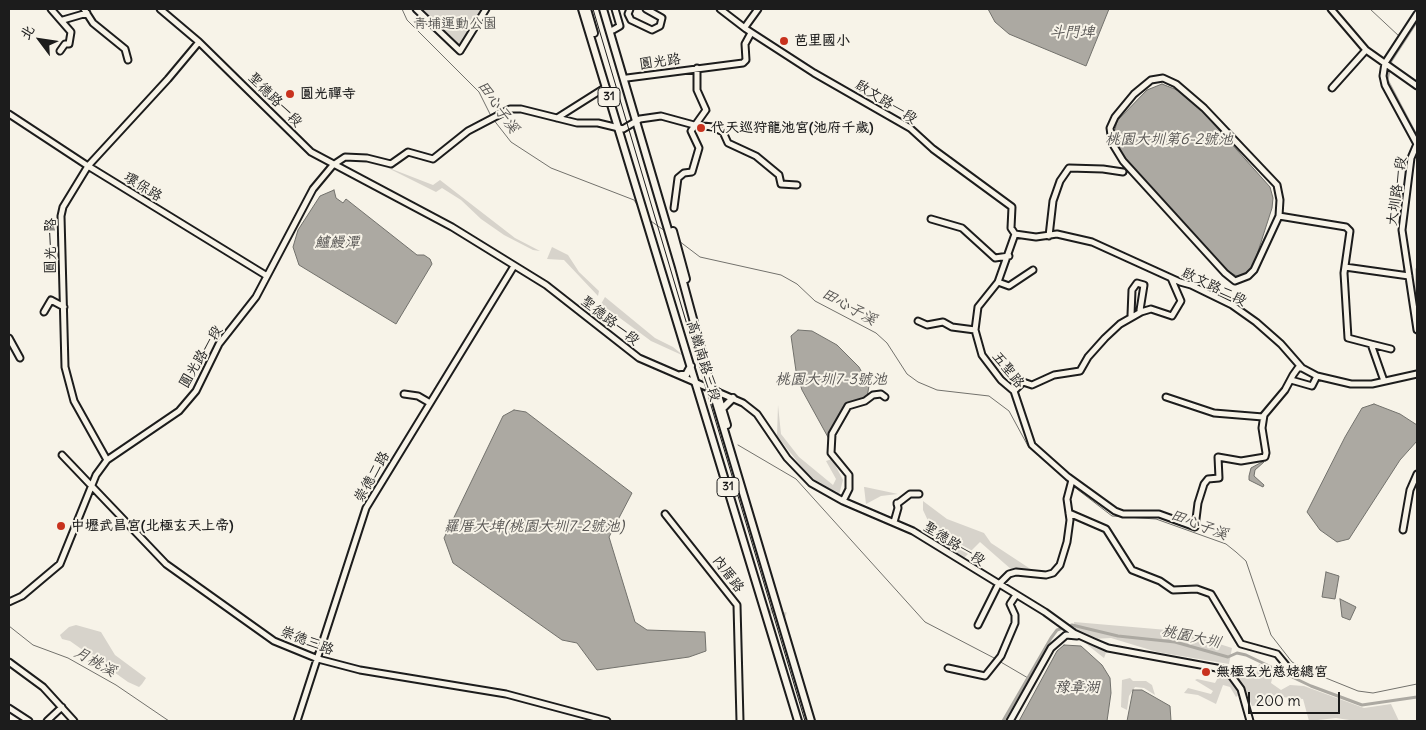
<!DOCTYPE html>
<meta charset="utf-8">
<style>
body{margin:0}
#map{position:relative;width:1426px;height:730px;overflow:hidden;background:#f7f3e8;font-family:Delius,"LXGW WenKai TC",sans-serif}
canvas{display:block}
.frame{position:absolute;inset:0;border:10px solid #1c1c1c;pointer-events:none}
.north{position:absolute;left:15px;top:15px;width:50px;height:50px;-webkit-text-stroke:4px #f7f3e8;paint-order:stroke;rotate:301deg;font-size:14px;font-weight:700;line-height:20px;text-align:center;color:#1c1c1c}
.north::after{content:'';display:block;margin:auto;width:18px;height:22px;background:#1c1c1c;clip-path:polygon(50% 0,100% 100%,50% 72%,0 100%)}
.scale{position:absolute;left:1248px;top:692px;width:92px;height:22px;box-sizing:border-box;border:2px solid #1c1c1c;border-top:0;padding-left:6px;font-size:15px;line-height:18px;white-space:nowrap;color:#1c1c1c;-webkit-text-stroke:4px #f7f3e8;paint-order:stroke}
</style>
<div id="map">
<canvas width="1426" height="730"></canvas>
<div class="frame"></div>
<div class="north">北</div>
<div class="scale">200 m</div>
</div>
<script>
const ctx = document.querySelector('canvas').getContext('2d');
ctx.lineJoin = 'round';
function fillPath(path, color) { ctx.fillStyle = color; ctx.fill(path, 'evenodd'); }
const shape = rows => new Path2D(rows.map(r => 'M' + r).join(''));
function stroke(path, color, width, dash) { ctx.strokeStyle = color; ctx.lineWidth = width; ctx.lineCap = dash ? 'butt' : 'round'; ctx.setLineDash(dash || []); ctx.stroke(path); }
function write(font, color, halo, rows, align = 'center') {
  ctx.font = font + ' Delius,"LXGW WenKai TC",sans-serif'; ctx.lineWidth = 4; ctx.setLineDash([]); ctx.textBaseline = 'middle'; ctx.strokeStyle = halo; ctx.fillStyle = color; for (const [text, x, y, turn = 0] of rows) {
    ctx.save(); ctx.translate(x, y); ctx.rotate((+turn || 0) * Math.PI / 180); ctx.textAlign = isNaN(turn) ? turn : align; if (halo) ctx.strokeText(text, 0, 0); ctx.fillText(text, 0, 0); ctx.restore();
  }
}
fillPath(shape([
 [418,9,483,9,460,46,457,46],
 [384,166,433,185,440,180,515,238,540,251,533,250,504,235,481,219,461,200,442,188,436,192],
 [552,247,568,255,579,272,599,291,598,296,564,260,547,259],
 [605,297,655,338,673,347,684,356,651,341,601,304],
 [778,405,781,434,799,457,833,485,836,479,826,461,832,459,843,480,839,495,809,476,777,436],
 [864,487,865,487,898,494,881,496,866,504],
 [923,501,947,519,984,533,991,543,1032,570,1012,570,980,542,963,559,937,540,923,510],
 [1074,622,1179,631,1232,648,1229,664,1157,652,1111,638,1093,639,1075,631],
 [76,625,101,632,115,655,146,678,142,684,139,687,128,682,70,641,62,639,60,635,69,627],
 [1080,639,1107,650,1104,658],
 [1259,664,1274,671,1271,683,1281,690,1290,685,1304,686,1364,708,1391,704,1399,721,1356,721,1336,718,1309,721,1303,699,1281,697,1268,704,1252,706,1243,685,1227,667,1256,674],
 [1221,672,1238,689,1241,693,1236,697,1230,687,1223,685,1216,704,1198,695,1184,693,1188,688,1211,694,1213,691,1195,680,1197,679,1215,683],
 [1130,678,1133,681,1146,681,1152,685,1155,695,1144,688,1135,687,1129,696,1127,710,1121,707,1122,680]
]), '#d7d3cb');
const water = shape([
 [988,9,1109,9,1086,66,1009,34,995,22,988,9],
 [1162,84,1187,94,1270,187,1273,198,1272,208,1252,270,1246,274,1239,277,1227,271,1123,157,1116,144,1114,134,1117,121,1147,90,1162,84],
 [334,190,336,198,343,203,346,199,417,255,424,255,430,259,432,264,396,324,299,265,293,247,298,230,320,196,334,190],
 [798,330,812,331,837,345,859,367,869,386,867,397,862,401,844,406,829,439,802,390,796,371,791,336,798,330],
 [1374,404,1400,414,1417,425,1417,441,1400,460,1349,539,1337,542,1320,530,1307,512,1345,437,1362,408,1374,404],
 [514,410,526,412,632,493,609,537,635,622,647,630,705,632,706,651,689,657,597,670,577,643,562,640,453,563,444,538,503,416,514,410],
 [1262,462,1264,462,1255,470,1254,476,1264,485,1263,487,1249,480,1249,476,1251,468,1262,462],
 [1326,572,1339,576,1335,599,1322,597,1326,572],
 [1340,599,1356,607,1350,620,1342,617,1340,599],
 [1064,645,1081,646,1102,665,1110,678,1111,693,1107,721,1019,721,1057,651,1064,645],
 [1133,690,1142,690,1170,706,1171,721,1127,721,1133,690]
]);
fillPath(water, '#aca9a2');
stroke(water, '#72716c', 1);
stroke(shape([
 [402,9,407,20,479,92,491,116],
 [1370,9,1400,37],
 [493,119,511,142,551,168,634,200,638,206],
 [648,219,665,231],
 [679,241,700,257,781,275,797,284,815,301,876,333,887,343,907,374,918,382,937,390,989,396,1009,411,1028,446,1070,483],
 [738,445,796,479,925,622,996,659],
 [1073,486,1112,516,1156,519,1226,544,1236,552,1246,561,1271,635,1292,662,1306,670,1358,691,1373,693,1417,684],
 [9,626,33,645,68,658,116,685,169,721],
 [999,661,1028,678]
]), '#72716c', 1);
stroke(shape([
 [1417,21,1391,61,1387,80,1417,137],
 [1417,269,1417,293],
 [1003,721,1051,638,1057,630,1072,625,1118,636,1175,642,1228,657,1237,653,1246,655,1311,686,1362,705,1417,697]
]), '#aca9a2', 3);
stroke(shape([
 [762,608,786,615]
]), '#d6d3c9', 5, [5, 2.5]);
const minor = shape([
 [51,9,71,32,69,44,65,44,60,51],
 [84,9,93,23,125,49,128,60],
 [160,9,199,42,311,152,452,227,546,285,639,358,743,403,757,414,787,458,811,483,843,501,913,531,1045,612,1074,633,1094,642,1108,648,1222,669,1230,674,1241,689,1250,721],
 [416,9,460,51,486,9],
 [630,9,628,14,631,20,652,30,660,26,662,18,646,9],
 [720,9,746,29,814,73,910,128,933,149,1012,207,1011,228,1015,234],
 [1331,9,1366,50,1417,86],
 [1417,14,1385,63,1383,76,1385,85,1417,144],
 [63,20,87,13],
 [745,27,758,9],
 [613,30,620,26,615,9],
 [627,78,743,63,746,60,745,44,751,33],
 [1332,88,1366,50],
 [9,114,88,166,267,276],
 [557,118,606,87],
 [1417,144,1411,158,1402,230,1417,330],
 [674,208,678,178,684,173,692,172,699,148,691,131,706,110,697,90,697,68],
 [1279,216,1280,200,1277,185,1204,108,1176,84,1163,78,1151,80,1134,94,1115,117,1110,128,1112,143,1123,161,1225,273,1235,281,1248,276,1254,270,1279,216,1346,227,1350,231,1344,273,1348,338,1371,344,1384,381],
 [931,219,962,228,995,258,1009,256],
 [1015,234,998,282,978,307,975,330,982,355,1001,380,1014,391,1032,445,1068,477,1115,511,1123,514,1159,514,1195,527,1198,503,1204,484,1208,479,1219,478,1218,457,1241,461,1265,457,1266,453,1262,428,1264,415,1285,390,1293,375,1298,368,1302,368],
 [1015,234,1036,237,1057,234,1092,242,1180,282,1191,285,1232,305,1256,322,1281,344,1302,368,1317,376,1351,384,1372,384,1417,374],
 [1049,236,1053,201,1060,181,1069,168,1103,169,1123,172],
 [1345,267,1409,276],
 [998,282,1009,286,1033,270],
 [44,312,51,300,64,307],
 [1131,315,1132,290,1137,283,1144,285,1140,310],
 [918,321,927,325,943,322,952,327,975,330],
 [9,338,20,358],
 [1371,344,1391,349],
 [1291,380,1312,386,1317,376],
 [1014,391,1023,382,1032,385,1054,375,1080,371,1088,357,1105,338,1120,324,1141,312,1151,309,1172,316,1181,301,1171,278],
 [404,394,418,396,430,403],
 [1166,397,1214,413,1263,417],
 [62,455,166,564,274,641,318,659,360,670,506,694,607,721],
 [107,460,74,401,65,367,61,216,63,207,88,166,168,79,199,42],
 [843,501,849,489,849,475,831,453,832,434,848,406,865,401,873,395,881,394,885,397],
 [897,504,910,494,919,494],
 [1069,513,1106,529,1132,570,1160,581,1173,590,1197,589,1211,594,1241,644,1277,654,1286,665],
 [665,514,737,605,740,721],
 [894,522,898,508,897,503],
 [1403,530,1410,490,1417,474],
 [9,602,22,596,60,564,96,475,107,460,179,411,196,391,219,344,256,297,313,189,333,165,345,157,367,158,391,164,408,152,433,159,468,131,510,109,521,109,577,123,598,123,623,129,640,119,661,116,694,125,713,127,723,132,728,143,756,156,779,175,781,184,797,185],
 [978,625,998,585,1009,574,1016,572,1046,575,1053,573,1060,565,1067,542,1070,520,1067,499,1072,480],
 [9,662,43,687,74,721],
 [948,668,985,676,1001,656,1015,623,1015,615,1010,604,1016,595],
 [9,708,29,721],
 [47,721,62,707],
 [297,721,366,508,514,266],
 [1010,721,1051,648,1066,635,1077,636]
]);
const major = shape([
 [582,9,798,721],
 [587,9,594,33],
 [603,9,679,267,712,389,811,721],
 [673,231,686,279],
 [681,375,686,375,691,366],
 [717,392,727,425],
 [723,408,733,398]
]);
stroke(minor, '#1c1c1c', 9);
stroke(major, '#1c1c1c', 10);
stroke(minor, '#f7f3e8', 5);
stroke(major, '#f7f3e8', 6);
stroke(shape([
 [593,9,805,721]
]), '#1c1c1c', 1);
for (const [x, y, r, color] of [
 [784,41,5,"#c8321e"],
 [290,94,5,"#c8321e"],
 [701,128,5,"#c8321e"],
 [61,526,5,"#c8321e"],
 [1206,672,5,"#c8321e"]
]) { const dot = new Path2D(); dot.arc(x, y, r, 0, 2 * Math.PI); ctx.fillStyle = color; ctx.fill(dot); stroke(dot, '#f7f3e8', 2); }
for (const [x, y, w] of [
 [609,97,22],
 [728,487,22]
]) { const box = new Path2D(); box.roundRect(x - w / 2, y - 9.5, w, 19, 4); ctx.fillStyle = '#f7f3e8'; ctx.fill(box); stroke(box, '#1c1c1c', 1); }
write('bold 12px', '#1c1c1c', null, [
 ["31",609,97],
 ["31",728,487]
]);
write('14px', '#545351', '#f7f3e8', [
 ["青埔運動公園",455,24]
]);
write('bold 14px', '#1c1c1c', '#f7f3e8', [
 ["芭里國小",794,41],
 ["圓光禪寺",300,94],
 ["代天巡狩龍池宮(池府千歲)",711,128],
 ["中壢武昌宮(北極玄天上帝)",71,526],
 ["無極玄光慈姥總宮",1216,672]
], 'left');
write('14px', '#1c1c1c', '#f7f3e8', [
 ["圓光路",660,62,-8],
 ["聖德路一段",275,100,45],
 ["啟文路一段",886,102,32],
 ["環保路",143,187,32],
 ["大圳路一段",1397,191,-82],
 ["圓光一路",51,246,-90],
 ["啟文路二段",1214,287,26],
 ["聖德路一段",610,321,38],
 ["圓光路一段",201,357,-59],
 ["高鐵南路三段",703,361,73],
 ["五聖路",1008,370,51],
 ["崇德二路",372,477,-60],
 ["聖德路一段",954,544,32],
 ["內厝路",728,574,53],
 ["崇德三路",307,641,21]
]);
write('italic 15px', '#565452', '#f7f3e8', [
 ["斗門埤",1072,33],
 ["田心子溪",498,107,55],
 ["桃園大圳第6-2號池",1169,140],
 ["鱸鰻潭",337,243],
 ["田心子溪",849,307,29],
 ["桃園大圳7-3號池",831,380],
 ["田心子溪",1199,525,21],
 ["羅厝大埤(桃園大圳7-2號池)",534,527],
 ["桃園大圳",1191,637,12],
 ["月桃溪",95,662,29],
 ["豫章湖",1077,688]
]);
</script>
